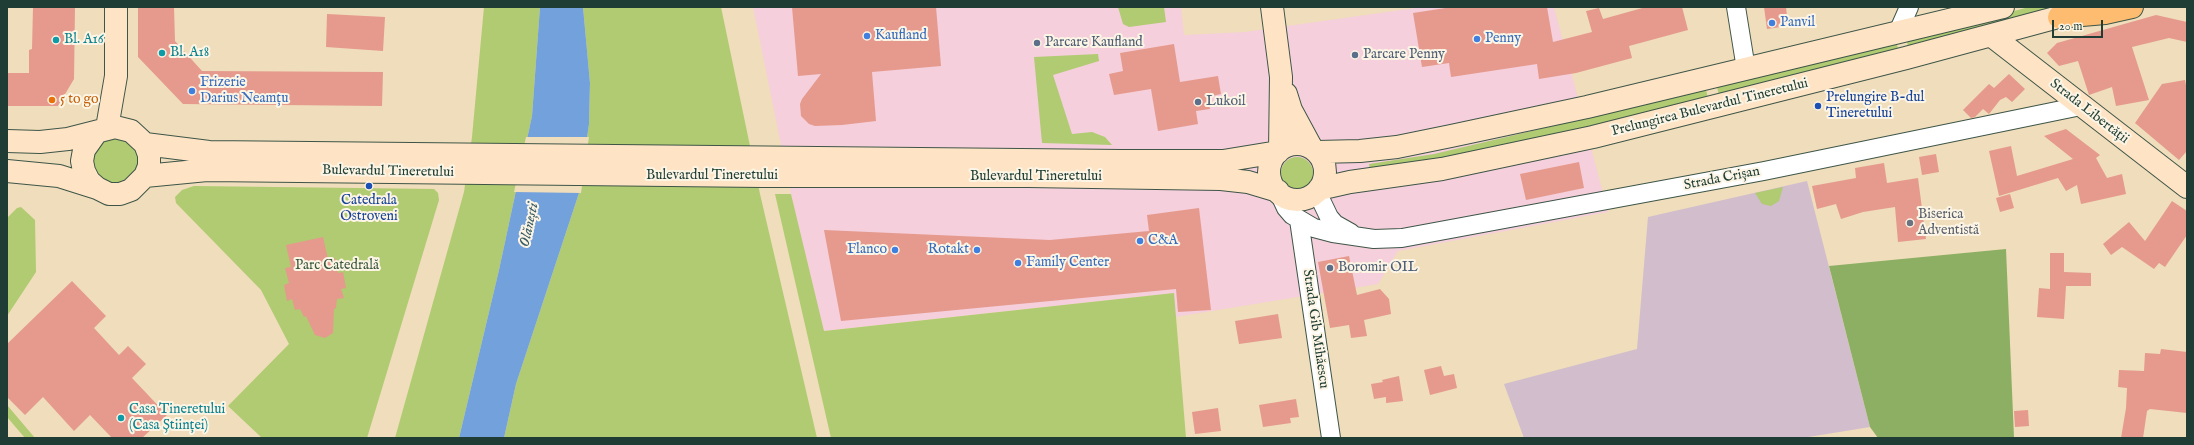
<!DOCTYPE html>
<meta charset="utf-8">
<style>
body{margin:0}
#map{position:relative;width:2194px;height:445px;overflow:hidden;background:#efddbb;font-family:"IM FELL English",serif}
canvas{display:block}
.frame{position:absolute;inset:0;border:8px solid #1f3d34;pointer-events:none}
.scale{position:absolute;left:2052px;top:20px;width:51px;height:18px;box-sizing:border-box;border:2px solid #1f3d34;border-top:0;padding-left:5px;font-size:12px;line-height:14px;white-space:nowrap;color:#1f3d34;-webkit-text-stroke:3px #fcf5e5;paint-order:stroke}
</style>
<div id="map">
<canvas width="2194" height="445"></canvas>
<div class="frame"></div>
<div class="scale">20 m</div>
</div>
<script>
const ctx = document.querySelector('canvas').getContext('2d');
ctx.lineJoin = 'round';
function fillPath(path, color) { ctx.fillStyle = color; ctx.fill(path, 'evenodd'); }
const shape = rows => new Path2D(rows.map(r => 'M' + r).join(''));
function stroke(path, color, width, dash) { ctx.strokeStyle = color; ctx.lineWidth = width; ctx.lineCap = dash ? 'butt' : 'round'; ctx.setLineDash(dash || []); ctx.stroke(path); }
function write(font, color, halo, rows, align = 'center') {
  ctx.font = font + ' "IM FELL English",serif'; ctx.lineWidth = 4; ctx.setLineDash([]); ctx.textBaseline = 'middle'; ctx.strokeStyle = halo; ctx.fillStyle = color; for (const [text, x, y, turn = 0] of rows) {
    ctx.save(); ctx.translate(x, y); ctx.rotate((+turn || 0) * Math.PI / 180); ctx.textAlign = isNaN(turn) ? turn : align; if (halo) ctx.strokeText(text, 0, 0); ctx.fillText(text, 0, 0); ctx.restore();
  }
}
fillPath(shape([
 [753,7,1181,7,1184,35,1245,32,1422,7,1554,7,1608,212,1398,251,1378,284,1175,317,1174,293,823,331,791,194]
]), '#f5cfdb');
fillPath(shape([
 [1807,181,1870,427,1802,438,1524,438,1504,384,1637,349,1648,217]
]), '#d1bdcc');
fillPath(shape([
 [484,7,540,7,532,116,499,270,459,438,395,438,464,192,472,137],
 [583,7,721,7,760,194,817,438,504,438,516,384,579,193,589,124,590,83],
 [1118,7,1164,7,1166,22,1129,27,1123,24],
 [2029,7,2065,7,1909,48,1906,40],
 [1896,42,1899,51,1719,95,1717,87],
 [1098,54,1099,61,1053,75,1072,134,1092,132,1105,137,1112,145,1042,143,1034,57],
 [1706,90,1708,98,1437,163,1370,172,1369,164,1434,154],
 [122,135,139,151,137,174,118,186,97,178,90,155,98,141],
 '1281 173a16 16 0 1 1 32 0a16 16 0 1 1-32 0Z',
 [194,186,434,189,438,193,439,200,367,438,262,438,228,406,289,344,261,290,176,203,175,197,182,190],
 [1783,187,1779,201,1771,206,1762,204,1755,193],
 [775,194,791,194,824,331,1174,293,1186,438,831,438],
 [21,207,35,220,36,272,7,316,7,218,17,208],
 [7,405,35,438,25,438,7,417]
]), '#b0cb71');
fillPath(shape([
 [2006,249,2014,438,1878,438,1870,427,1829,266]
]), '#8caf63');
fillPath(shape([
 [540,7,583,7,590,83,589,124,579,193,516,384,504,438,459,438,499,270,532,116]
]), '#73a1dc');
fillPath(shape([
 [526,137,589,137,581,193,514,192]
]), '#efddbb');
fillPath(shape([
 [33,7,75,7,74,79,58,106,7,106,7,73,29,73,29,50,32,49],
 [138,7,174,7,175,41,202,71,383,72,382,106,183,104,138,57],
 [792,7,936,7,941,66,872,72,876,121,842,125,815,126,809,124,801,116,800,104,802,99,821,74,798,76],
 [1452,7,1547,7,1553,42,1592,32,1586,11,1599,8,1603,19,1646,7,1682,7,1688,30,1629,46,1632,58,1576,73,1539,79,1537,64,1451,77,1449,63,1422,67,1413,13],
 [1764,7,1786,7,1788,26,1767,29],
 [327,14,385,17,383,51,326,47],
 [2156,15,2187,22,2187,42,2169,38,2132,47,2149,100,2116,106,2112,87,2089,95,2078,61,2059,66,2047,53,2057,43],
 [1174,44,1180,82,1218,76,1221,94,1208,97,1210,109,1196,111,1198,124,1158,131,1151,89,1114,95,1109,74,1123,71,1120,53],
 [2009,74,2025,89,2012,102,2006,97,2000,100,1989,114,1983,109,1975,117,1971,118,1963,110,1989,84,1994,88],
 [2185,80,2187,91,2187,151,2179,160,2135,123,2162,84],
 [2066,129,2100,155,2096,158,2107,178,2122,174,2126,194,2081,204,2077,185,2066,191,2058,178,1999,196,1989,151,2011,146,2017,176,2073,159,2044,136],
 [1936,154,1939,172,1922,175,1919,157],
 [1579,162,1584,188,1526,200,1520,174],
 [1884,163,1887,183,1918,178,1926,239,1898,242,1895,207,1863,212,1841,219,1836,204,1817,209,1812,186,1856,178,1855,168],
 [2010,194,2014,208,2000,212,1996,198],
 [2172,201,2187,211,2187,235,2165,267,2159,263,2154,269,2122,247,2111,255,2103,244,2129,222,2145,241],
 [1199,208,1211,310,1178,312,1176,289,841,321,824,230,1050,240,1149,231,1147,215],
 [323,237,328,259,335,258,338,273,343,272,346,288,341,289,344,298,337,299,336,308,334,309,333,333,325,338,315,335,306,316,304,317,300,309,295,310,292,299,287,301,284,285,289,283,285,268,291,267,286,245],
 [2050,253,2064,253,2064,272,2091,273,2091,286,2066,286,2064,319,2037,317,2039,288,2050,289],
 [1349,256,1357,295,1380,289,1389,299,1391,314,1364,320,1367,336,1351,338,1349,325,1330,328,1318,262],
 [72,281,106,316,94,328,119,355,128,346,146,364,132,378,167,415,142,438,112,438,90,415,74,431,43,397,25,415,7,397,7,344],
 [1278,314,1282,338,1239,344,1235,321],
 [2161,349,2187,352,2187,413,2150,409,2147,411,2143,438,2121,438,2126,408,2127,388,2118,387,2119,370,2144,371,2145,353,2160,354],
 [1441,366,1444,376,1454,374,1457,388,1430,395,1424,370],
 [1399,376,1403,401,1386,403,1386,397,1374,399,1371,384,1383,382,1382,380],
 [1296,399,1299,417,1290,418,1291,423,1263,427,1259,405],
 [1218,408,1221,431,1195,434,1192,412],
 [2028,410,2029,426,2015,427,2014,411]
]), '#e59a8d');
const street = shape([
 [1736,7,1746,69],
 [1898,32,1909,7],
 [1317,192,1329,217,1335,224,1351,233],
 [1279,193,1286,208,1292,215,1314,228,1333,233,1374,239,1402,238,1764,171,2081,106],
 [1299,220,1331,438]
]);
const secondary = shape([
 [1272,7,1281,77,1280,150],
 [1992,36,2187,187],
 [1286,94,1291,110,1311,147],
 [107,128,116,76,116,7],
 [7,141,40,142,68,139,115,127,131,131,145,144,149,155,149,166,145,176,131,190,120,194,109,194,97,188,89,181,84,171,82,161,84,150,96,133],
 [145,144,209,152,1122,161,1223,161,1278,152],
 '1269 172a28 28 0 1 1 56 0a28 28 0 1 1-56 0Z',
 [1317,152,1360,151,1397,147,1451,136,1587,107,2003,7],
 [7,171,59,176,97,188],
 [145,176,207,170,763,176,1028,176,1221,179,1248,182,1278,191],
 [1319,189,1350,182,1442,169,1593,137,1906,58,2077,12]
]);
const primary = shape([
 [2059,17,2105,13,2132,7]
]);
stroke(street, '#3e5548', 20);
stroke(secondary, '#3e5548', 24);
stroke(primary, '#3e5548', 24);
stroke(street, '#fff', 18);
stroke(secondary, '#fee4c5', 22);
stroke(primary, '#fdbc6f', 22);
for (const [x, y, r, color] of [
 [1772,23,4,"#3f7fe0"],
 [867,36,4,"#3f7fe0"],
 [1477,39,4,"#3f7fe0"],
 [56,40,4,"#0f9aa8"],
 [1037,43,4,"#5c6f8a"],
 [162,53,4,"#0f9aa8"],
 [1355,55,4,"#5c6f8a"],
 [192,91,4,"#3f7fe0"],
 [52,100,4,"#e8710a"],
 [1198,102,4,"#5c6f8a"],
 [1818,106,4,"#1a4fb4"],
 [369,186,4,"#1a4fb4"],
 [1910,223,4,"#6b7280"],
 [1140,241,4,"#3f7fe0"],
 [895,250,4,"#3f7fe0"],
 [977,250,4,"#3f7fe0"],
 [1018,263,4,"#3f7fe0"],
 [1330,268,4,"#5c6f8a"],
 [121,418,4,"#0f9aa8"]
]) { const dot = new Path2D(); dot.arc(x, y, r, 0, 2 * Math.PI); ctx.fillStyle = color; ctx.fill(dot); stroke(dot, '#fcf5e5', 1.5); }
write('14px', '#366cbe', '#fcf5e5', [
 ["Panvil",1780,23],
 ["Kaufland",875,36],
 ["Penny",1485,39],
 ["Frizerie",200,83],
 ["Darius Neamțu",200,99],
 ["C&A",1148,241],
 ["Flanco",887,250,"right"],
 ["Rotakt",969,250,"right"],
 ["Family Center",1026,263]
], 'left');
write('14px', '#0d838f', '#fcf5e5', [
 ["Bl. A16",64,40],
 ["Bl. A18",170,53],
 ["Casa Tineretului",129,410],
 ["(Casa Științei)",129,426]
], 'left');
write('14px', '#4e5e75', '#fcf5e5', [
 ["Parcare Kaufland",1045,43],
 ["Parcare Penny",1363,55],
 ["Lukoil",1206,102],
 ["Boromir OIL",1338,268]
], 'left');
write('14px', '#164399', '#fcf5e5', [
 ["Prelungire B-dul",1826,98],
 ["Tineretului",1826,114],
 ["Catedrala",369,201,"center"],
 ["Ostroveni",369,217,"center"]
], 'left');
write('14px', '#c56008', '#fcf5e5', [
 ["5 to go",60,100]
], 'left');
write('14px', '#1f3d34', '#fcf5e5', [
 ["Prelungirea Bulevardul Tineretului",1710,108,-14],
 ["Strada Libertății",2089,112,38],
 ["Bulevardul Tineretului",388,172,1],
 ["Bulevardul Tineretului",712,176],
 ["Bulevardul Tineretului",1036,177],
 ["Strada Crișan",1722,179,-11],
 ["Strada Gib Mihăescu",1315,329,82]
]);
write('14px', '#5b616d', '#fcf5e5', [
 ["Biserica",1918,215],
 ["Adventistă",1918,231]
], 'left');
write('14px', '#3c5940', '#fcf5e5', [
 ["Parc Catedrală",337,266]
]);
write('italic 15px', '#385b66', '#fcf5e5', [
 ["Olănești",530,225,-78]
]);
</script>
